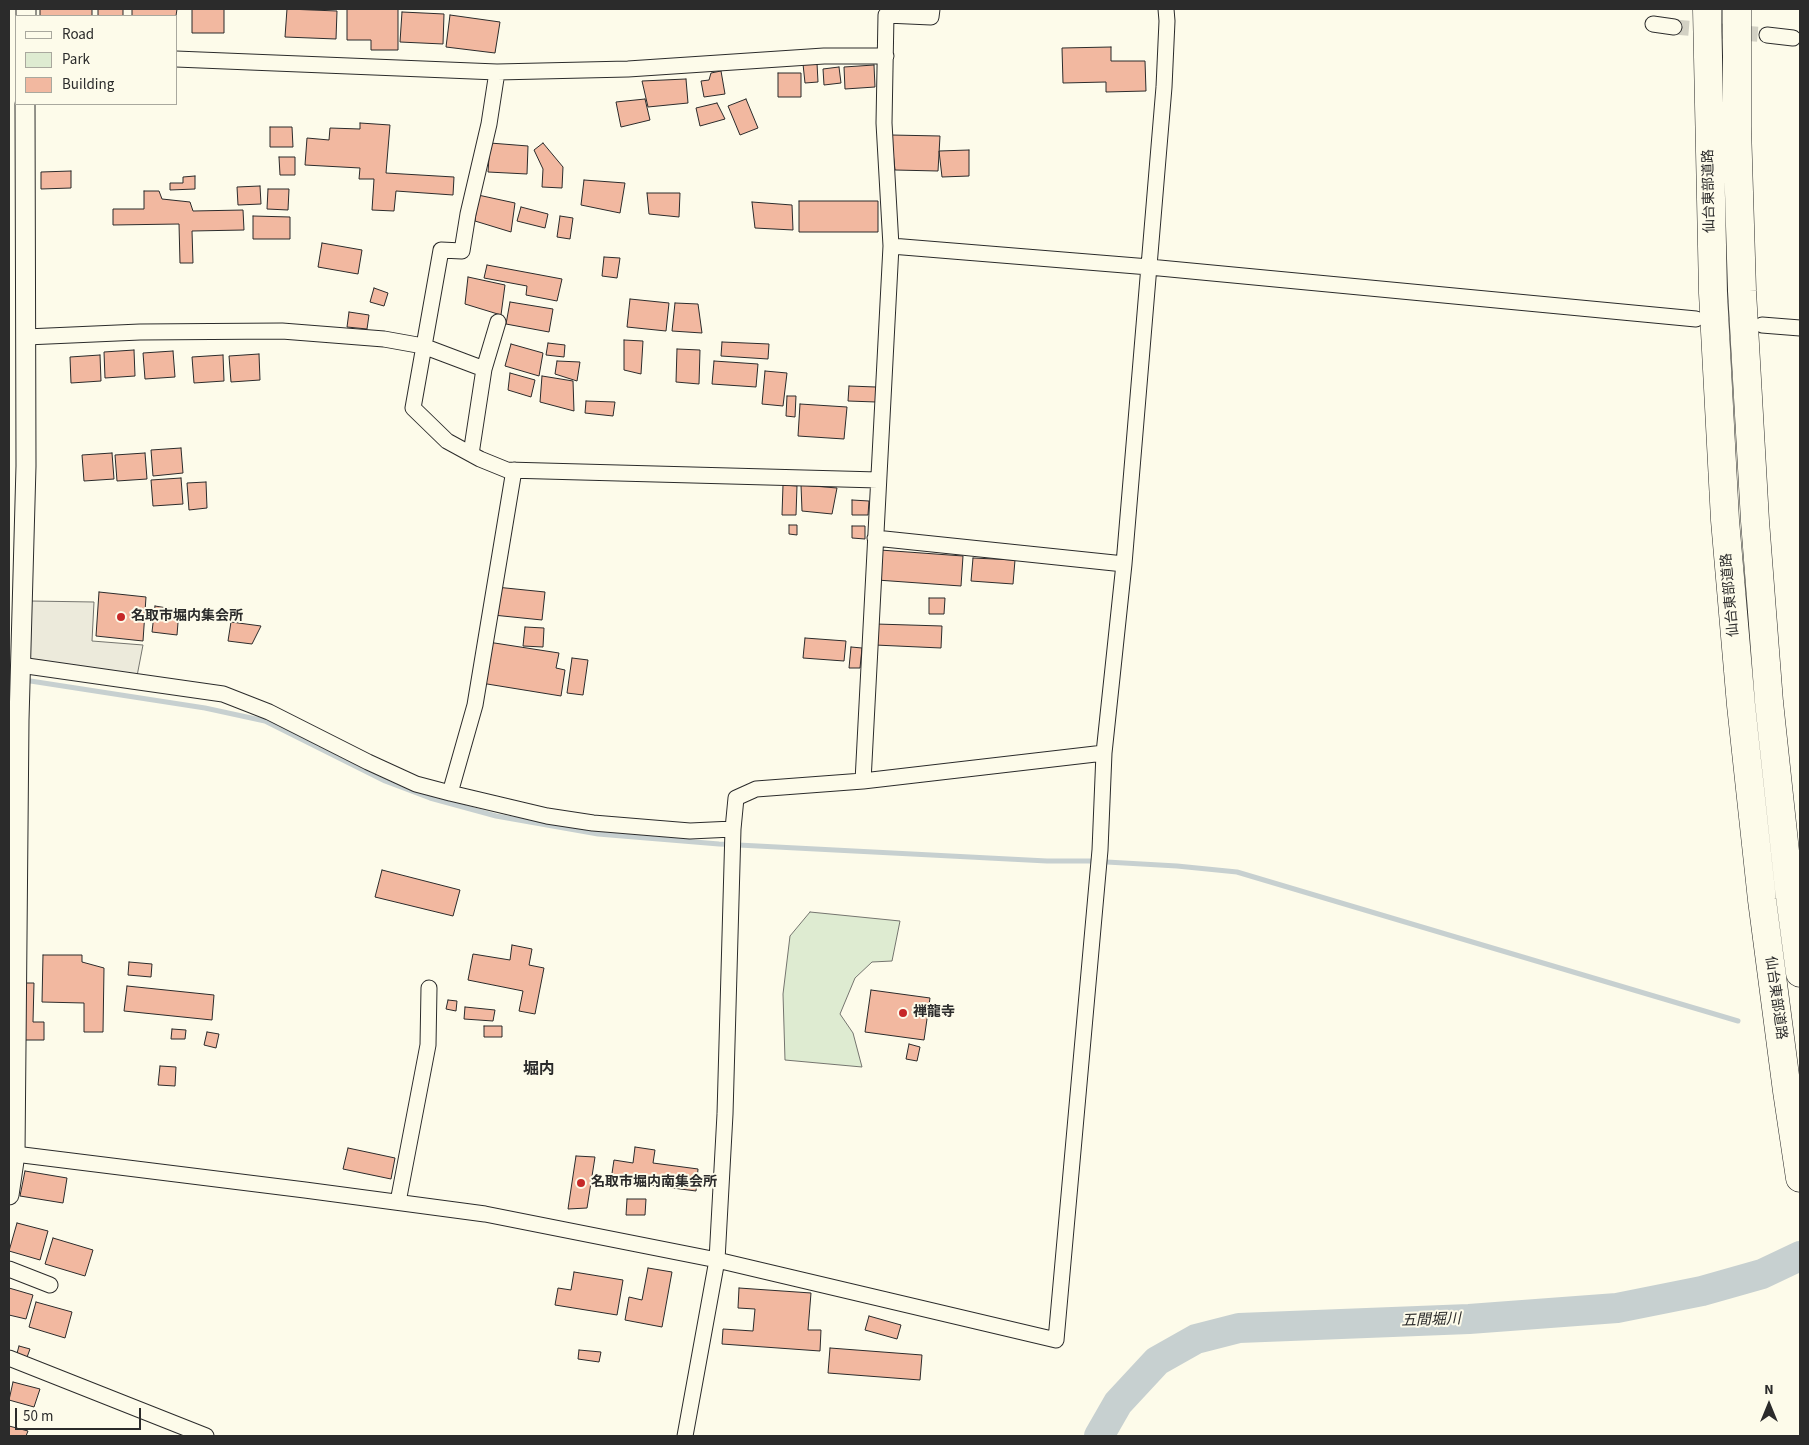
<!DOCTYPE html>
<meta charset="utf-8">
<style>
body{margin:0}
#map{position:relative;width:1809px;height:1445px;overflow:hidden;background:#fdfbea;font-family:"Source Sans 3",sans-serif}
canvas{display:block}
.frame{position:absolute;inset:0;border:10px solid #2b2b2b;pointer-events:none}
.legend{position:absolute;left:15px;top:15px;width:162px;height:90px;box-sizing:border-box;background:#fdfbea;border:1px solid #a9a89e;margin:0;padding:6px 9px;list-style:none;font-size:15px;color:#2b2b2b}
.legend li{display:flex;align-items:center;gap:10px;height:25px}
.legend b{width:25px;border:1px solid #a9a89e}
.north{position:absolute;left:1744px;top:1380px;width:50px;height:50px;-webkit-text-stroke:4px #fdfbea;paint-order:stroke;rotate:0deg;font-size:14px;font-weight:700;line-height:20px;text-align:center;color:#2b2b2b}
.north::after{content:'';display:block;margin:auto;width:18px;height:22px;background:#2b2b2b;clip-path:polygon(50% 0,100% 100%,50% 72%,0 100%)}
.scale{position:absolute;left:15px;top:1408px;width:126px;height:22px;box-sizing:border-box;border:2px solid #2b2b2b;border-top:0;padding-left:6px;font-size:15px;line-height:18px;white-space:nowrap;color:#2b2b2b;-webkit-text-stroke:4px #fdfbea;paint-order:stroke}
</style>
<div id="map">
<canvas width="1809" height="1445"></canvas>
<div class="frame"></div>
<ul class="legend">
<li><b style="height:6px;background:#fdfbea"></b>Road</li>
<li><b style="height:14px;background:#deebd1"></b>Park</li>
<li><b style="height:14px;background:#f2b8a0"></b>Building</li>
</ul>
<div class="north">N</div>
<div class="scale">50 m</div>
</div>
<script>
const ctx = document.querySelector('canvas').getContext('2d');
ctx.lineJoin = 'round';
function fillPath(path, color) { ctx.fillStyle = color; ctx.fill(path, 'evenodd'); }
const shape = rows => new Path2D(rows.map(r => 'M' + r).join(''));
function stroke(path, color, width, dash) { ctx.strokeStyle = color; ctx.lineWidth = width; ctx.lineCap = dash ? 'butt' : 'round'; ctx.setLineDash(dash || []); ctx.stroke(path); }
function write(font, color, halo, rows, align = 'center') {
  ctx.font = font + ' "Source Sans 3","Noto Sans JP",sans-serif'; ctx.lineWidth = 4; ctx.setLineDash([]); ctx.textBaseline = 'middle'; ctx.strokeStyle = halo; ctx.fillStyle = color; for (const [text, x, y, turn = 0] of rows) {
    ctx.save(); ctx.translate(x, y); ctx.rotate((+turn || 0) * Math.PI / 180); ctx.textAlign = isNaN(turn) ? turn : align; if (halo) ctx.strokeText(text, 0, 0); ctx.fillText(text, 0, 0); ctx.restore();
  }
}
const green = shape([
 [810,912,900,921,892,961,872,962,855,978,840,1014,853,1033,862,1067,785,1060,783,994,790,936,810,912]
]);
fillPath(green, '#deebd1');
stroke(green, '#74746e', 1);
const parking = shape([
 [30,601,94,602,92,641,143,645,137,676,28,660,30,601]
]);
fillPath(parking, '#eceadb');
stroke(parking, '#74746e', 1);
stroke(shape([
 [24,680,205,708,265,721,385,781,430,798,496,816,598,834,719,844,1047,861,1089,861,1177,866,1237,872,1738,1021]
]), '#c7d0d0', 5);
stroke(shape([
 [1099,1436,1118,1403,1157,1361,1196,1339,1239,1328,1469,1319,1617,1308,1702,1291,1762,1274,1800,1256]
]), '#c7d0d0', 30);
const building = shape([
 [40,9,92,9,92,16,40,16,40,9],
 [98,9,123,9,123,16,98,16,98,9],
 [132,9,177,9,176,16,132,16,132,9],
 [192,9,224,9,224,33,192,33,192,9],
 [287,9,337,11,336,39,285,37,287,9],
 [347,9,398,9,398,50,371,50,371,40,347,40,347,9],
 [402,12,444,14,443,44,400,42,402,12],
 [450,15,500,22,495,53,446,47,450,15],
 [1111,47,1111,61,1145,61,1146,91,1106,92,1106,82,1063,83,1062,48,1111,47],
 [817,63,818,82,805,83,803,64,817,63],
 [874,65,875,87,845,89,844,67,874,65],
 [839,67,841,83,824,85,823,69,839,67],
 [721,71,725,94,704,97,701,81,709,80,711,73,721,71],
 [778,73,801,73,801,97,778,97,778,73],
 [686,79,688,103,648,107,642,81,686,79],
 [645,99,650,120,621,127,616,102,645,99],
 [746,99,758,128,740,135,728,106,746,99],
 [717,103,725,119,700,126,696,108,717,103],
 [360,123,390,125,386,173,454,177,453,195,396,191,394,211,372,210,374,179,359,179,360,168,305,165,307,138,329,140,330,128,360,129,360,123],
 [270,127,292,127,293,147,270,147,270,127],
 [891,135,940,136,938,171,895,170,891,135],
 [490,143,528,146,527,174,488,172,490,143],
 [543,143,563,167,562,188,542,187,543,169,534,150,543,143],
 [969,150,969,176,942,177,939,151,969,150],
 [279,157,295,157,295,175,280,175,279,157],
 [71,171,71,188,41,189,41,172,71,171],
 [195,176,195,189,170,190,170,183,183,183,183,177,195,176],
 [584,180,625,183,620,213,581,205,584,180],
 [260,186,261,204,238,205,237,187,260,186],
 [268,189,289,189,288,210,267,209,268,189],
 [144,191,159,191,162,199,190,202,193,211,243,210,244,230,192,231,193,263,180,263,179,224,113,225,113,209,144,209,144,191],
 [647,193,680,193,679,217,649,214,647,193],
 [478,195,515,203,511,232,475,221,478,195],
 [799,201,878,201,878,232,799,232,799,201],
 [752,202,792,205,793,230,755,228,752,202],
 [521,207,548,214,545,228,517,221,521,207],
 [253,216,290,217,290,239,253,239,253,216],
 [560,216,573,218,570,239,557,237,560,216],
 [322,243,362,250,358,274,318,267,322,243],
 [604,257,620,258,617,278,602,276,604,257],
 [487,265,562,279,557,301,526,295,527,286,484,278,487,265],
 [468,277,505,285,501,315,465,304,468,277],
 [374,288,388,293,384,306,370,302,374,288],
 [630,299,669,303,666,331,627,327,630,299],
 [510,302,553,309,549,332,506,324,510,302],
 [675,303,698,304,702,333,672,331,675,303],
 [349,312,369,315,367,329,347,327,349,312],
 [624,340,643,341,641,374,624,370,624,340],
 [722,342,769,344,768,359,721,356,722,342],
 [548,343,565,345,564,357,546,355,548,343],
 [511,344,543,353,539,376,505,366,511,344],
 [677,349,700,350,699,384,676,382,677,349],
 [134,350,135,376,105,378,104,352,134,350],
 [173,351,175,377,145,379,143,353,173,351],
 [259,354,260,380,231,382,229,356,259,354],
 [100,355,101,381,71,383,70,357,100,355],
 [223,355,224,381,194,383,192,357,223,355],
 [557,361,580,362,577,381,555,374,557,361],
 [714,361,758,364,756,387,712,384,714,361],
 [765,371,787,373,783,406,762,404,765,371],
 [510,373,535,380,531,397,508,390,510,373],
 [542,376,573,381,574,411,540,402,542,376],
 [849,386,876,387,876,402,848,401,849,386],
 [787,396,796,396,795,417,786,416,787,396],
 [586,401,615,402,613,416,585,413,586,401],
 [800,404,847,407,844,439,798,436,800,404],
 [181,448,183,473,153,476,151,450,181,448],
 [112,453,114,479,84,481,82,455,112,453],
 [145,453,147,479,117,481,115,455,145,453],
 [181,478,183,504,153,506,151,480,181,478],
 [206,482,207,508,189,510,187,483,206,482],
 [783,485,797,486,796,515,782,515,783,485],
 [801,485,837,488,832,514,802,511,801,485],
 [852,500,869,501,868,515,852,515,852,500],
 [789,525,797,525,797,535,789,534,789,525],
 [852,526,865,526,865,539,852,538,852,526],
 [880,550,963,556,961,586,877,580,880,550],
 [973,558,1015,560,1013,584,971,581,973,558],
 [496,587,545,592,542,620,493,615,496,587],
 [99,592,146,597,143,641,96,636,99,592],
 [929,598,945,598,944,614,929,614,929,598],
 [155,606,179,610,177,635,152,632,155,606],
 [231,622,261,626,252,644,228,641,231,622],
 [876,624,942,626,941,648,875,645,876,624],
 [525,627,544,628,543,647,523,646,525,627],
 [805,638,846,641,844,661,803,658,805,638],
 [488,642,559,653,556,668,565,670,561,696,481,683,488,642],
 [851,647,862,648,860,668,849,668,851,647],
 [572,658,588,660,583,695,567,693,572,658],
 [382,870,460,890,453,916,375,897,382,870],
 [512,945,532,949,529,965,544,968,535,1014,519,1011,523,991,468,980,473,954,510,960,512,945],
 [43,955,82,955,82,962,104,968,103,1032,84,1032,84,1003,42,1002,43,955],
 [129,962,152,964,151,977,128,975,129,962],
 [24,983,34,983,33,1022,44,1022,44,1040,23,1040,24,983],
 [127,986,214,995,212,1020,124,1011,127,986],
 [871,990,930,998,924,1040,865,1032,871,990],
 [448,1000,457,1001,456,1011,446,1009,448,1000],
 [465,1007,495,1010,493,1021,464,1019,465,1007],
 [484,1026,502,1026,502,1037,484,1037,484,1026],
 [172,1029,186,1030,185,1039,171,1039,172,1029],
 [207,1032,219,1034,216,1048,204,1045,207,1032],
 [909,1044,920,1047,917,1061,906,1059,909,1044],
 [160,1066,176,1067,175,1086,158,1085,160,1066],
 [635,1147,655,1150,653,1163,698,1169,696,1191,611,1180,614,1160,633,1163,635,1147],
 [348,1148,395,1158,391,1179,343,1169,348,1148],
 [576,1156,595,1157,587,1208,568,1209,576,1156],
 [25,1171,67,1178,63,1203,20,1196,25,1171],
 [627,1199,646,1199,645,1215,626,1215,627,1199],
 [17,1223,48,1231,40,1260,9,1251,17,1223],
 [53,1238,93,1250,85,1276,45,1264,53,1238],
 [648,1268,672,1272,662,1327,625,1320,629,1297,642,1300,648,1268],
 [574,1272,623,1280,617,1315,555,1305,558,1288,571,1290,574,1272],
 [9,1288,33,1295,26,1319,9,1315,9,1288],
 [739,1288,811,1293,808,1330,821,1330,820,1351,722,1344,723,1329,753,1331,755,1309,738,1308,739,1288],
 [36,1302,72,1312,65,1338,29,1327,36,1302],
 [869,1316,901,1325,897,1339,865,1330,869,1316],
 [19,1346,30,1349,26,1360,16,1357,19,1346],
 [830,1348,922,1355,920,1380,828,1373,830,1348],
 [579,1350,601,1352,599,1362,578,1359,579,1350],
 [13,1382,40,1389,34,1407,9,1400,13,1382],
 [9,1426,28,1431,26,1436,9,1436,9,1426]
]);
fillPath(building, '#f2b8a0');
stroke(building, '#2b2b2b', 1);
stroke(shape([
 [1674,27,1767,35]
]), '#d3d1c4', 15, [15, 8]);
const minor = shape([
 [1653,24,1674,27],
 [1767,35,1793,38],
 [176,59,497,72,628,69,824,56,886,56],
 [497,72,489,124,468,214,462,251,441,250,413,408,447,441,480,459,507,470,878,480],
 [891,246,1149,267,1696,319],
 [1762,325,1800,328],
 [26,337,140,332,282,331,384,339,423,346,484,369,498,322],
 [471,454,484,369],
 [875,538,1124,564],
 [20,665,223,694,269,712,368,762,416,784,450,793,547,816,593,823,690,831,733,829],
 [863,781,891,246,884,123,886,15,931,17,932,9],
 [450,793,475,705,514,470],
 [15,1154,305,1190,485,1214,717,1260,1056,1340,1100,850,1104,753,1124,564,1164,87,1167,21,1166,9],
 [398,1202,428,1045,429,988],
 [9,1269,50,1285],
 [9,1358,206,1436],
 [685,1436,717,1260,725,1114,733,829,736,798,756,789,863,781,1104,753]
]);
const tertiary = shape([
 [26,16,26,9],
 [9,1195,15,1154,19,720,26,466,25,104]
]);
const motorway = shape([
 [1707,9,1713,293,1725,520,1741,705,1762,900,1787,1091,1800,1178],
 [1737,9,1737,127,1742,291,1755,521,1769,702,1789,889,1800,973]
]);
stroke(minor, '#2b2b2b', 17);
stroke(tertiary, '#2b2b2b', 21);
stroke(motorway, '#2b2b2b', 29);
stroke(minor, '#fdfbea', 15);
stroke(tertiary, '#fdfbea', 19);
stroke(motorway, '#fdfbea', 28);
for (const [x, y, r, color] of [
 [121,617,5,"#c62828"],
 [903,1013,5,"#c62828"],
 [581,1183,5,"#c62828"]
]) { const dot = new Path2D(); dot.arc(x, y, r, 0, 2 * Math.PI); ctx.fillStyle = color; ctx.fill(dot); stroke(dot, '#fdfbea', 2); }
write('14px', '#2b2b2b', '#fdfbea', [
 ["仙台東部道路",1710,191,-91],
 ["仙台東部道路",1731,595,-95],
 ["仙台東部道路",1775,998,82]
]);
write('bold 14px', '#2b2b2b', '#fdfbea', [
 ["名取市堀内集会所",131,617],
 ["禅龍寺",913,1013],
 ["名取市堀内南集会所",591,1183]
], 'left');
write('italic 15px', '#2b2b2b', '#fdfbea', [
 ["五間堀川",1431,1321,-2]
]);
write('bold 16px', '#2b2b2b', '#fdfbea', [
 ["堀内",539,1070]
]);
</script>
